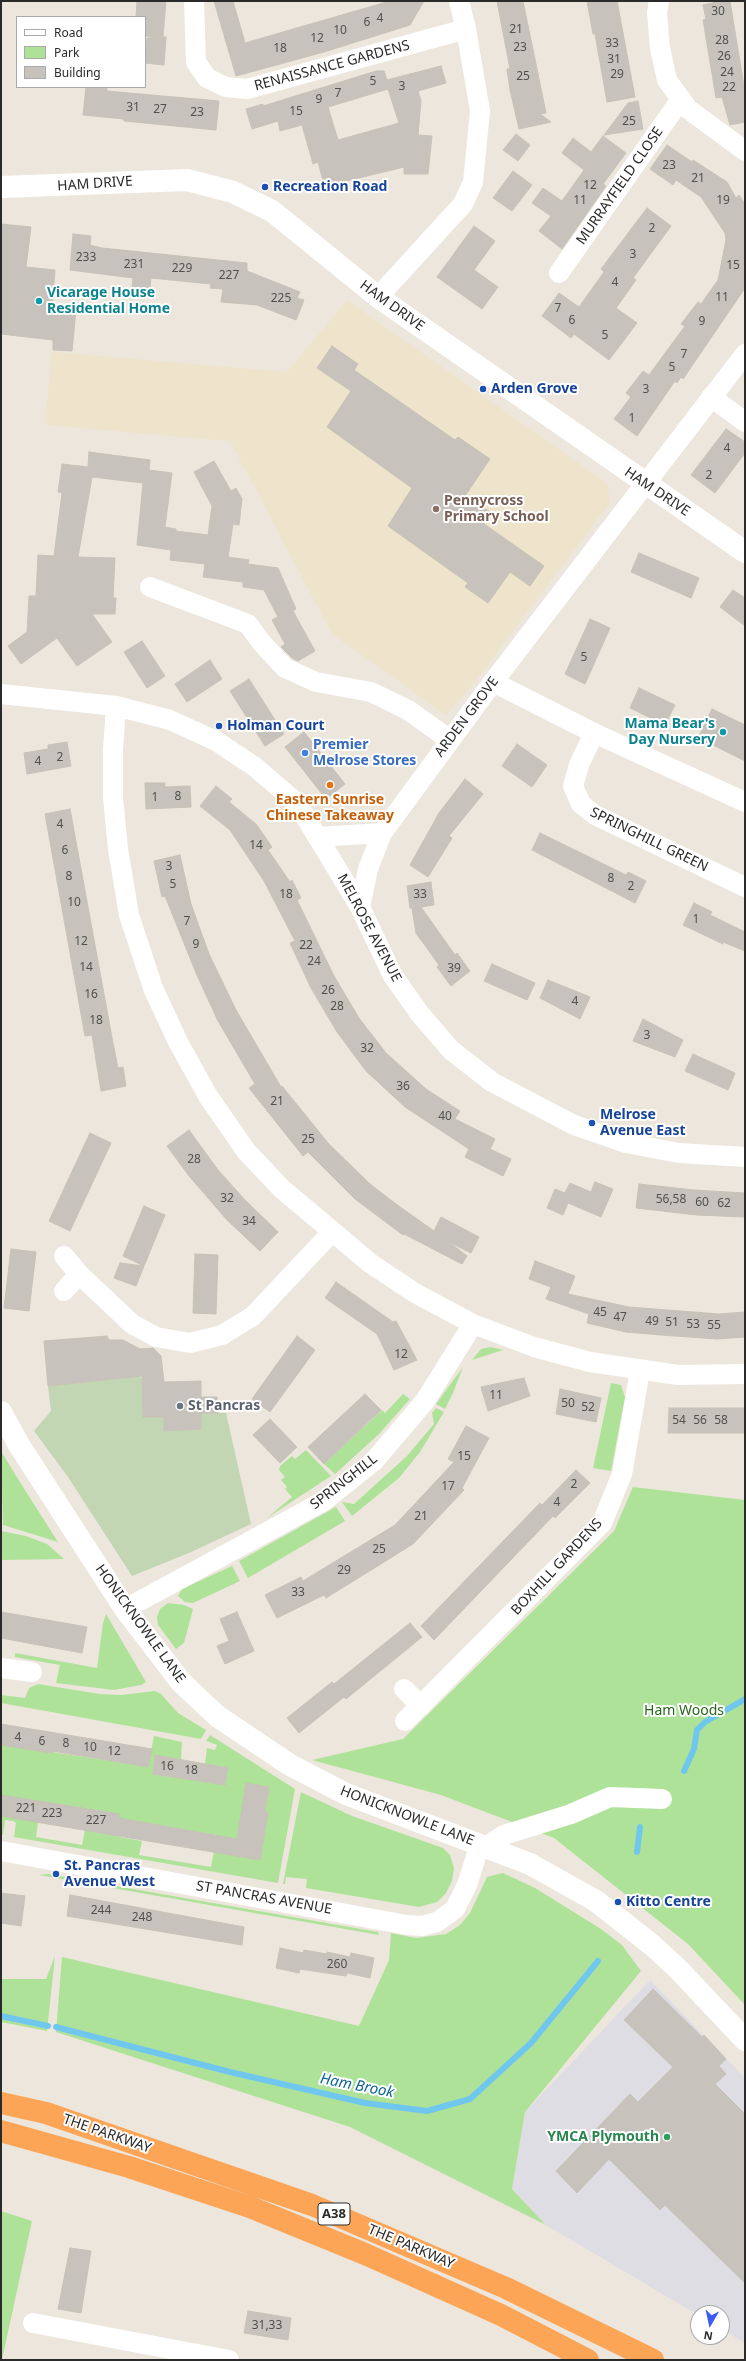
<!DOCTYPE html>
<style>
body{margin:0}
#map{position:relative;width:746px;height:2361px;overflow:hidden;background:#ece6dc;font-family:"Noto Sans",sans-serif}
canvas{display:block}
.frame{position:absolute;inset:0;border:2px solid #2a2a2a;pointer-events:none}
.legend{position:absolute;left:16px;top:16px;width:130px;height:72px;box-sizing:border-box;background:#fff;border:1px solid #aaa;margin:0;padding:5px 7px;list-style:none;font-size:12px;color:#2a2a2a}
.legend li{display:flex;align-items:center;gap:8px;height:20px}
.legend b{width:20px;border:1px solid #aaa}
.north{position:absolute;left:690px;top:2305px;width:40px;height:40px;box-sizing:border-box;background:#fff;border:1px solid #aaa;border-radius:50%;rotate:189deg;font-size:11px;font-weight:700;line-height:16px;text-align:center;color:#2a2a2a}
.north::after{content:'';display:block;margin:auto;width:14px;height:18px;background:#3d59f8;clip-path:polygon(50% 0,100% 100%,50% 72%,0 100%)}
</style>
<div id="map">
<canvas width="746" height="2361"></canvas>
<div class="frame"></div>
<ul class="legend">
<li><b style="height:5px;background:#fff"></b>Road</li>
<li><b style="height:11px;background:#afe299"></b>Park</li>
<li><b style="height:11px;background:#c7c3bc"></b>Building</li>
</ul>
<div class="north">N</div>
</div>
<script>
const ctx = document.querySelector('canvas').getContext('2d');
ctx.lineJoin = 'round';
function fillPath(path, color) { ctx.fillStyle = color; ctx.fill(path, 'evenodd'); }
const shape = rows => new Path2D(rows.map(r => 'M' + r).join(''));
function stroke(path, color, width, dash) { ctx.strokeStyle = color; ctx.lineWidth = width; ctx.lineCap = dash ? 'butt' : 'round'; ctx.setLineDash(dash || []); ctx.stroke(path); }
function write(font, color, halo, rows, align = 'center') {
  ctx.font = font + ' "Noto Sans",sans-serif'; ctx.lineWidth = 4; ctx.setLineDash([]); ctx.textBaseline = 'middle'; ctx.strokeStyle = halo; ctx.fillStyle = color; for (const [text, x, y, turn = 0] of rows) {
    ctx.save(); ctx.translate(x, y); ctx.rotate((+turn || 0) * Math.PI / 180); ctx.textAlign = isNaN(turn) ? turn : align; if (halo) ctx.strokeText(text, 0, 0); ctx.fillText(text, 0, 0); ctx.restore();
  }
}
fillPath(shape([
 [650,1980,745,2078,745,2343,722,2329,722,2313,698,2313,698,2315,546,2225,512,2189,525,2112]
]), '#dfdde4');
fillPath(shape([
 [347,300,608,484,609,504,474,683,446,715,332,634,230,441,45,425,52,352,287,372]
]), '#eee4cb');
fillPath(shape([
 [491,1347,503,1350,472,1360,481,1349],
 [463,1367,453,1393,445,1409,436,1404],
 [611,1383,621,1385,625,1397,611,1471,593,1468],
 [403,1394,410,1399,379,1434,335,1474,324,1464,382,1410,385,1413],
 [436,1408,444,1412,420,1452,399,1478,352,1516,342,1502,354,1504,407,1456,434,1424,432,1413],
 [306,1450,331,1476,267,1518,292,1497,285,1489,287,1487,281,1480,285,1477,279,1470,280,1466,292,1456,295,1459],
 [1,1451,18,1479,58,1542,3,1525],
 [633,1487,745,1500,745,2005,688,1944,554,1838,441,1795,312,1760,403,1739,614,1531],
 [336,1507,345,1521,248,1578,239,1561],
 [1,1531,26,1536,47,1544,64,1559,1,1560],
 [232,1566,240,1581,193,1603,185,1602,178,1596,182,1589],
 [168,1603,184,1605,193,1609,184,1643,176,1649,158,1625,157,1617,160,1609],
 [106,1614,146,1682,141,1685,114,1690,56,1683,60,1665,15,1657,15,1653,97,1668,103,1623],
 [38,1684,100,1694,121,1695,155,1691,161,1694,178,1713,206,1730,201,1739,1,1703,1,1695,25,1698,29,1688],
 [210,1735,295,1789,278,1883,14,1837,16,1823,13,1821,5,1820,3,1835,1,1835,1,1744,148,1767,154,1736,182,1742,181,1759,155,1756,153,1774,225,1785,228,1768,205,1764,207,1748,215,1750,217,1745,206,1741],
 [246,1783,269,1787,265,1811,268,1812,260,1860,237,1856],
 [107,1813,105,1834,85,1830,82,1845,36,1837,38,1822,19,1819],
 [122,1819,217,1835,211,1867,139,1855,142,1841,119,1837],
 [301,1792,352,1816,443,1848,450,1855,454,1868,452,1881,446,1893,437,1902,419,1907,306,1888,307,1879,286,1877,285,1884,283,1884],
 [503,1873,535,1888,601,1929,622,1945,641,1971,525,2112,512,2189,546,2225,350,2127,56,2032,62,1957,359,2026,389,1960,391,1933,416,1938,446,1934,460,1925,470,1913,487,1877],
 [48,1874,378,1932,379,1935,39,1875],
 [55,1956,47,2031,1,2022,1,1979,46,1979],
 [1,2211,32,2221,2,2360,1,2360]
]), '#afe299');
fillPath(shape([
 [133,1372,144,1380,164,1417,165,1431,201,1429,201,1413,226,1413,251,1524,189,1553,132,1576,68,1477,34,1431,51,1411,48,1386,124,1378]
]), '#c3d6b3');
stroke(shape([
 [684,1771,694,1749,697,1730,705,1722,745,1699],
 [637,1852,640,1827],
 [1,2016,48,2026],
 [56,2027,230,2072,365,2103,427,2111,470,2099,531,2043,598,1961]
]), '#70c7ed', 6);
const building = shape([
 [137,1,166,1,163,37,145,36,145,17,136,17,137,1],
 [214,1,233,1,245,43,390,1,424,1,410,25,324,52,236,76,214,1],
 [497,1,523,1,546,113,540,114,551,122,519,129,510,90,507,69,510,69,497,1],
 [587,1,617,1,635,97,607,102,595,34,593,34,587,1],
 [721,1,730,1,745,92,745,122,730,125,722,97,716,98,703,20,706,19,703,5,721,1],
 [166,37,164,65,145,63,147,38,166,37],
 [441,66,446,83,418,91,421,101,418,135,432,136,428,174,404,174,404,167,330,185,328,180,323,181,318,162,313,164,302,125,280,131,278,121,252,129,246,109,263,104,263,106,376,71,384,71,387,80,441,66],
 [388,89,399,123,338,140,328,107,388,89],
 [86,87,107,87,107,91,219,101,216,130,124,121,124,119,83,115,86,87],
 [638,101,643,129,604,135,628,103,638,101],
 [516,134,530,145,518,161,503,150,516,134],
 [603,136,626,153,603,184,606,186,562,249,539,231,551,216,532,203,543,188,562,201,584,170,562,153,573,138,591,152,603,136],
 [667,145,692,162,693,160,727,182,736,198,739,195,745,204,745,288,683,379,681,377,677,383,675,381,637,436,614,419,631,397,626,393,643,371,649,375,685,326,681,324,698,302,701,304,718,280,726,240,725,233,701,197,676,180,673,185,650,169,667,145],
 [513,171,532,185,512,211,493,198,513,171],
 [647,208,671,226,633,278,636,280,616,308,637,323,609,360,574,334,571,338,542,316,559,293,579,307,604,272,601,269,647,208],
 [1,224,31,227,26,267,55,270,52,308,76,310,72,351,53,350,53,340,1,334,1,224],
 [474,226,495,241,474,270,498,287,482,309,437,277,474,226],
 [73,234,91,236,90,245,102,248,247,263,247,271,300,292,297,298,304,300,296,320,257,305,221,302,223,289,210,288,211,284,151,278,149,297,131,295,133,278,70,270,73,234],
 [332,346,358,364,354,370,455,440,458,437,490,459,465,496,492,513,484,524,544,566,530,586,510,572,488,603,465,587,468,583,388,526,412,488,327,427,351,391,317,368,332,346],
 [726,429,745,442,745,453,715,493,691,475,726,429],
 [89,452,150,460,149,470,172,473,165,527,176,529,176,531,208,535,212,506,194,472,214,461,231,491,236,488,242,499,239,525,233,524,228,557,249,560,248,564,278,568,296,609,293,611,315,651,298,661,292,658,281,647,285,644,272,620,278,617,264,590,243,587,243,582,203,577,205,564,170,560,171,550,137,545,143,483,92,477,78,557,115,558,113,598,116,598,115,614,92,614,112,642,77,666,57,638,21,664,8,646,27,632,29,596,36,596,38,555,54,556,62,493,58,492,62,464,88,467,89,452],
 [639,553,699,578,691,598,631,572,639,553],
 [733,590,745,598,745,626,720,607,733,590],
 [590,619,610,628,585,684,565,674,590,619],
 [142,641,165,676,147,688,124,652,142,641],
 [210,660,222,679,187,702,175,684,210,660],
 [249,679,284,734,265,746,230,691,249,679],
 [639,688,675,705,665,725,630,708,639,688],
 [712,709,745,725,745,761,713,745,711,747,697,740,712,709],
 [304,732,345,784,326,799,285,747,304,732],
 [67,742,71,766,27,774,24,753,48,749,48,745,67,742],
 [517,744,547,765,532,787,502,766,517,744],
 [465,779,483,794,449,836,452,838,428,877,410,865,439,813,465,779],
 [145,783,165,783,165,787,190,786,191,807,146,809,145,783],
 [216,786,232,799,229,802,256,824,272,847,268,850,290,882,292,880,301,898,297,900,334,976,359,1018,386,1053,426,1089,460,1111,455,1119,495,1139,490,1149,511,1159,503,1176,465,1157,469,1149,405,1107,366,1071,337,1032,311,988,290,943,295,941,264,881,230,830,200,806,216,786],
 [70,809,113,1043,118,1068,123,1067,126,1086,101,1091,92,1035,85,1036,45,814,70,809],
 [540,833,626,875,628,872,646,881,635,903,532,850,540,833],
 [180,855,191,904,209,954,236,1010,281,1087,282,1086,328,1143,370,1184,396,1204,434,1231,441,1217,479,1237,471,1253,449,1242,467,1256,462,1264,404,1234,403,1235,355,1199,308,1152,303,1156,249,1088,255,1084,218,1021,196,973,165,896,162,897,154,861,180,855],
 [431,882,434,905,421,907,455,955,457,953,470,971,451,986,437,967,439,965,416,933,412,908,410,908,407,886,431,882],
 [694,903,712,912,710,915,745,932,745,951,723,942,723,944,683,925,694,903],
 [492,964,535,983,527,1000,484,981,492,964],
 [548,980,590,997,580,1019,540,998,548,980],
 [643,1019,683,1040,675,1057,633,1041,643,1019],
 [693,1054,735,1073,728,1090,685,1071,693,1054],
 [189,1130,218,1170,245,1200,278,1232,260,1251,227,1220,189,1176,167,1146,189,1130],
 [90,1133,111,1143,70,1231,49,1221,90,1133],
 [595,1182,613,1189,601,1217,568,1203,563,1215,547,1208,555,1189,565,1193,570,1183,591,1192,595,1182],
 [639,1184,694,1190,745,1193,745,1217,697,1215,636,1208,639,1184],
 [144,1206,165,1215,144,1266,123,1256,144,1206],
 [11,1249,36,1252,29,1311,4,1308,11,1249],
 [195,1254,218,1255,216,1314,193,1313,195,1254],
 [535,1261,575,1276,568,1294,629,1307,719,1314,745,1312,745,1337,717,1339,661,1335,626,1332,587,1323,589,1314,546,1299,551,1287,529,1279,535,1261],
 [120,1263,144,1266,136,1286,114,1278,120,1263],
 [336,1282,393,1322,396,1321,417,1360,394,1370,377,1334,325,1298,336,1282],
 [107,1336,109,1340,123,1340,140,1349,153,1348,161,1356,164,1382,201,1381,201,1397,217,1397,218,1413,201,1413,201,1429,164,1431,164,1417,143,1417,142,1376,48,1386,44,1341,107,1336],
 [297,1336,315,1350,270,1412,252,1399,297,1336],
 [524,1378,530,1396,488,1411,481,1387,524,1378],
 [560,1389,601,1398,596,1422,556,1414,560,1389],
 [365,1394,381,1410,324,1464,308,1447,365,1394],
 [669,1408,745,1408,745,1433,668,1433,669,1408],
 [270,1419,297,1447,280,1463,253,1435,270,1419],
 [466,1426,489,1438,462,1488,464,1490,413,1544,326,1598,324,1595,277,1618,265,1595,301,1577,303,1581,395,1525,454,1462,448,1459,466,1426],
 [576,1470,590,1483,555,1518,553,1516,434,1640,421,1626,540,1503,542,1505,576,1470],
 [1,1612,87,1627,82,1653,1,1638,1,1612],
 [237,1612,254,1651,225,1664,217,1646,229,1641,220,1619,237,1612],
 [410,1623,422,1637,346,1699,344,1697,299,1733,287,1718,332,1682,334,1684,410,1623],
 [1,1724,152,1749,148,1767,52,1751,52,1753,1,1745,1,1724],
 [155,1755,228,1768,225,1785,153,1774,155,1755],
 [246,1783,269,1787,265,1811,268,1812,260,1860,1,1816,1,1795,119,1814,119,1818,237,1839,246,1783],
 [1,1893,25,1896,21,1926,1,1923,1,1893],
 [70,1895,244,1927,242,1945,67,1916,70,1895],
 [280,1948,303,1953,304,1950,327,1954,327,1952,350,1957,351,1953,374,1958,370,1978,347,1973,346,1976,300,1969,299,1973,276,1968,280,1948],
 [653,1989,702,2037,704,2035,726,2059,719,2066,726,2074,715,2084,745,2114,745,2283,665,2205,660,2210,609,2159,577,2193,556,2171,630,2094,638,2102,673,2067,624,2020,653,1989],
 [70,2248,91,2251,81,2313,58,2309,70,2248],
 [248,2311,291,2318,288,2340,244,2333,248,2311]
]);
fillPath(building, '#c7c3bc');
stroke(building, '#c7c2b6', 1);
stroke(shape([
 [194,1,196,62,207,78,226,87,247,89,466,29],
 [659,1,657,13,660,48,667,80,688,109,745,151],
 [559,273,681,99],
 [378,297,463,204,473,182,480,111,466,29,459,1],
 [711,397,745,422],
 [150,587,248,624,261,642,285,668,316,682,371,692,408,710,450,740],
 [493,682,594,733,745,802],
 [1,694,116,706,170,720,216,741,255,767,297,803,360,907,393,976,420,1014,451,1050,492,1082,574,1125,626,1143,679,1153,745,1157],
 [116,706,113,750,113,797,118,849,129,915,153,988,178,1042,208,1096,246,1151,282,1189,370,1263,415,1293,473,1324,534,1347,590,1362,678,1375,745,1374],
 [594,733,579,765,573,786,581,804,595,815,745,887],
 [317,837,382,833],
 [360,907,368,869,382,833,493,682,745,354],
 [64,1256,79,1274,132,1324,156,1337,190,1343,222,1335,253,1316,332,1232],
 [64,1291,79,1274],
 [125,1609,324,1501,374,1461,425,1401,473,1324],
 [1,1668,32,1672],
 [404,1689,421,1706],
 [405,1721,602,1523,622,1474,640,1371],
 [487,1846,504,1835,571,1814,610,1797,662,1799],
 [1,1851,407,1925,422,1926,437,1922,455,1909,467,1885,480,1844],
 [33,2323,229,2360]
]), '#fff', 20);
stroke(shape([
 [1,187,187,180,233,192,272,211,378,297,745,552],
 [1,1412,19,1445,125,1609,181,1682,217,1716,290,1765,346,1794,530,1864,596,1901,652,1945,678,1969,745,2040]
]), '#fff', 22);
stroke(shape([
 [1,2103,46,2113,312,2205,506,2288,653,2360],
 [1,2131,129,2167,250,2207,365,2254,501,2315,588,2360]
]), '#fca557', 22);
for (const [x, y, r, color] of [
 [265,187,4,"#1a4fb4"],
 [39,301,4,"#0f9aa8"],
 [483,389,4,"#1a4fb4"],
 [436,509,4,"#8d6e63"],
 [219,726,4,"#1a4fb4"],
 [723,732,4,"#0f9aa8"],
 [305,753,4,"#3f7fe0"],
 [330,785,4,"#e8710a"],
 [592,1123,4,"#1a4fb4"],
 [180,1406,4,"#6b7280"],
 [56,1874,4,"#1a4fb4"],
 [618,1902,4,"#1a4fb4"],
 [667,2137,4,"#2e9e5b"]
]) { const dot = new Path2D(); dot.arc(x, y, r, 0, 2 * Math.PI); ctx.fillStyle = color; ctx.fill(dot); stroke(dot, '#fff', 1.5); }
write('12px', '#51504e', null, [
 ["30",718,12],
 ["4",380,19],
 ["6",367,23],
 ["21",516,30],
 ["10",340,31],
 ["12",317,39],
 ["28",722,41],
 ["33",612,44],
 ["23",520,48],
 ["18",280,49],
 ["26",724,57],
 ["31",614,60],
 ["24",727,73],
 ["29",617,75],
 ["25",523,77],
 ["5",373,82],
 ["3",402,87],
 ["22",729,88],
 ["7",338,94],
 ["9",319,100],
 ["31",133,108],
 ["27",160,110],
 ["15",296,112],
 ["23",197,113],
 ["25",629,122],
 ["23",669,166],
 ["21",698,179],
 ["12",590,186],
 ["11",580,201],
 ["19",723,201],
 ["2",652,229],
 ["3",633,255],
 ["233",86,258],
 ["231",134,265],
 ["15",733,266],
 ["229",182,269],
 ["227",229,276],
 ["4",615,283],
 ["11",722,298],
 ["225",281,299],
 ["7",558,309],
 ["6",572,321],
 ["9",702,322],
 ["5",605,336],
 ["7",684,355],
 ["5",672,368],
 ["3",646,390],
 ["1",632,419],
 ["4",727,449],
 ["2",709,476],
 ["5",584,658],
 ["2",60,758],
 ["4",38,762],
 ["8",178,797],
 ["1",155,798],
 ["4",60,825],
 ["14",256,846],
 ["6",65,851],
 ["3",169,867],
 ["8",69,877],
 ["8",611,879],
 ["5",173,885],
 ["2",631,887],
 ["18",286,895],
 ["33",420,895],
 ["10",74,903],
 ["1",696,920],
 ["7",187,922],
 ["12",81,942],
 ["9",196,945],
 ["22",306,946],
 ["24",314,962],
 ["14",86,968],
 ["39",454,969],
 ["26",328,991],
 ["16",91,995],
 ["4",575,1002],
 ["28",337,1007],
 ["18",96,1021],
 ["3",647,1036],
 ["32",367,1049],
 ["36",403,1087],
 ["21",277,1102],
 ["40",445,1117],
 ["25",308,1140],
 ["28",194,1160],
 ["32",227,1199],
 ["56,58",671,1200],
 ["60",702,1203],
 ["62",724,1204],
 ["34",249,1222],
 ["45",600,1313],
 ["47",620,1318],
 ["49",652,1322],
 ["51",672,1323],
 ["53",693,1325],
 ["55",714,1326],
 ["12",401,1355],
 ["11",496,1396],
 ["50",568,1404],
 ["52",588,1408],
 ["54",679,1421],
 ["56",700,1421],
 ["58",721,1421],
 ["15",464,1457],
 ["2",574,1485],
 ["17",448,1487],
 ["4",557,1503],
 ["21",421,1517],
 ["25",379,1550],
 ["29",344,1571],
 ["33",298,1593],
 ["4",18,1738],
 ["6",42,1742],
 ["8",66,1744],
 ["10",90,1748],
 ["12",114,1752],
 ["16",167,1767],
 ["18",191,1771],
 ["221",26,1809],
 ["223",52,1814],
 ["227",96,1821],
 ["244",101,1911],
 ["248",142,1918],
 ["260",337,1965],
 ["31,33",267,2326]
]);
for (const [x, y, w] of [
 [334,2214,32]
]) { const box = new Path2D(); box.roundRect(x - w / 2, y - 11, w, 22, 3); ctx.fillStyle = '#fff'; ctx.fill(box); stroke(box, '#2a2a2a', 1); }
write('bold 13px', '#2a2a2a', null, [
 ["A38",334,2214]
]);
write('14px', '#2a2a2a', '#fff', [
 ["RENAISSANCE GARDENS",332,66,-15],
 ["HAM DRIVE",95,184,-4],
 ["MURRAYFIELD CLOSE",620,186,-55],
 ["HAM DRIVE",392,306,36],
 ["HAM DRIVE",657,492,34],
 ["ARDEN GROVE",467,717,-53],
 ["SPRINGHILL GREEN",649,840,26],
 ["MELROSE AVENUE",369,928,62],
 ["SPRINGHILL",344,1482,-38],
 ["BOXHILL GARDENS",557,1567,-47],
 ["HONICKNOWLE LANE",140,1624,54],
 ["HONICKNOWLE LANE",407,1816,21],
 ["ST PANCRAS AVENUE",264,1898,10],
 ["THE PARKWAY",107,2134,19],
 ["THE PARKWAY",411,2247,23]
]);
write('bold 14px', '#164399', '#fff', [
 ["Recreation Road",273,187],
 ["Arden Grove",491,389],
 ["Holman Court",227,726],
 ["Melrose",600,1115],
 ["Avenue East",600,1131],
 ["St. Pancras",64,1866],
 ["Avenue West",64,1882],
 ["Kitto Centre",626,1902]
], 'left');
write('bold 14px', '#0d838f', '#fff', [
 ["Vicarage House",47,293],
 ["Residential Home",47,309],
 ["Mama Bear's",715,724,"right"],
 ["Day Nursery",715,740,"right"]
], 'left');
write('bold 14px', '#785e54', '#fff', [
 ["Pennycross",444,501],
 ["Primary School",444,517]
], 'left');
write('bold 14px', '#366cbe', '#fff', [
 ["Premier",313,745],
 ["Melrose Stores",313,761]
], 'left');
write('bold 14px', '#c56008', '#fff', [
 ["Eastern Sunrise",330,800],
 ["Chinese Takeaway",330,816]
]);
write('bold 14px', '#5b616d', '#fff', [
 ["St Pancras",188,1406]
], 'left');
write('14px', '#27661b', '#fff', [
 ["Ham Woods",684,1711]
]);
write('bold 14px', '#27864d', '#fff', [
 ["YMCA Plymouth",659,2137]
], 'right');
write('italic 15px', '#0f6499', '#fff', [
 ["Ham Brook",357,2086,11]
]);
</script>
